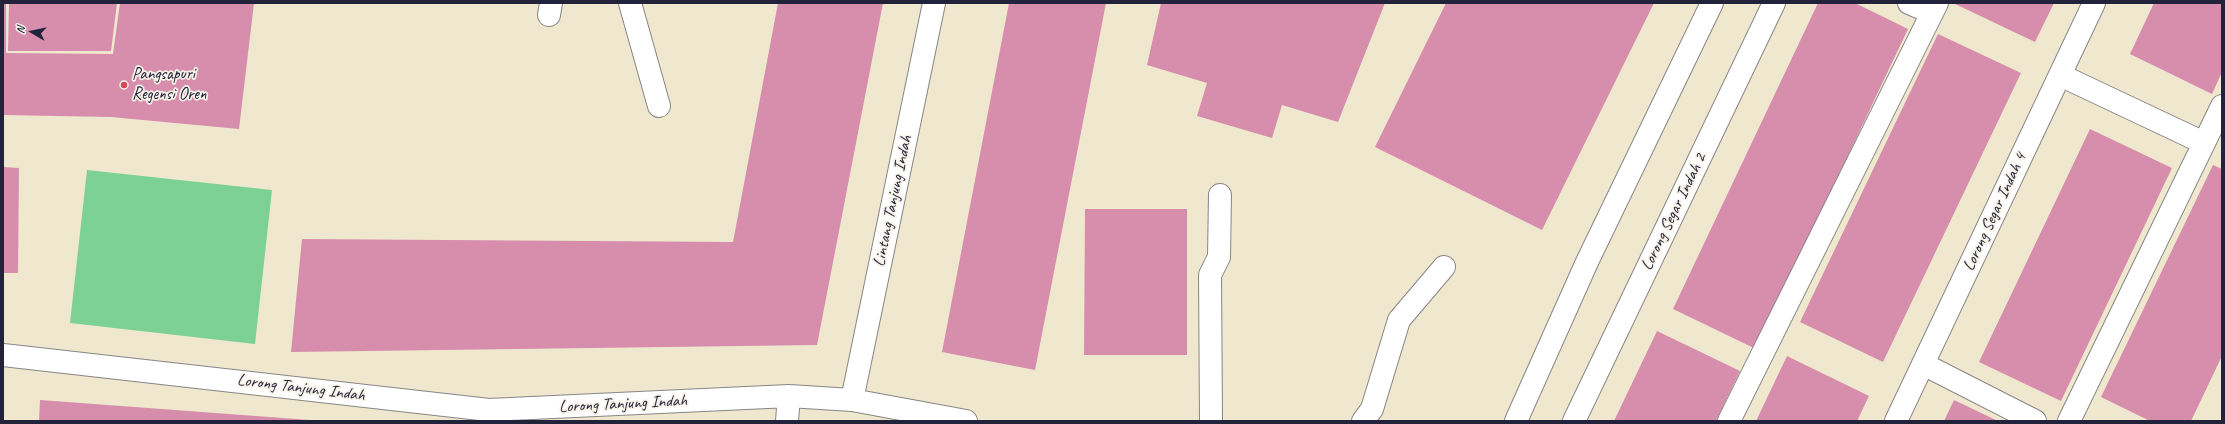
<!DOCTYPE html>
<style>
body{margin:0}
#map{position:relative;width:2225px;height:424px;overflow:hidden;background:#efe8cf;font-family:Caveat,sans-serif}
canvas{display:block}
.frame{position:absolute;inset:0;border:4px solid #22223b;pointer-events:none}
.north{position:absolute;left:12px;top:12px;width:40px;height:40px;-webkit-text-stroke:3px #f7f3e8;paint-order:stroke;rotate:279deg;font-size:11px;font-weight:700;line-height:16px;text-align:center;color:#22223b}
.north::after{content:'';display:block;margin:auto;width:14px;height:18px;background:#22223b;clip-path:polygon(50% 0,100% 100%,50% 72%,0 100%)}
</style>
<div id="map">
<canvas width="2225" height="424"></canvas>
<div class="frame"></div>
<div class="north">N</div>
</div>
<script>
const ctx = document.querySelector('canvas').getContext('2d');
ctx.lineJoin = 'round';
function fillPath(path, color) { ctx.fillStyle = color; ctx.fill(path, 'evenodd'); }
const shape = rows => new Path2D(rows.map(r => 'M' + r).join(''));
function stroke(path, color, width, dash) { ctx.strokeStyle = color; ctx.lineWidth = width; ctx.lineCap = dash ? 'butt' : 'round'; ctx.setLineDash(dash || []); ctx.stroke(path); }
function write(font, color, halo, rows, align = 'center') {
  ctx.font = font + ' Caveat,sans-serif'; ctx.lineWidth = 3.5; ctx.setLineDash([]); ctx.textBaseline = 'middle'; ctx.strokeStyle = halo; ctx.fillStyle = color; for (const [text, x, y, turn = 0] of rows) {
    ctx.save(); ctx.translate(x, y); ctx.rotate((+turn || 0) * Math.PI / 180); ctx.textAlign = isNaN(turn) ? turn : align; if (halo) ctx.strokeText(text, 0, 0); ctx.fillText(text, 0, 0); ctx.restore();
  }
}
fillPath(shape([
 [87,170,272,190,255,344,70,323]
]), '#7dd195');
fillPath(shape([
 [3,3,6,3,6,53,113,54,120,3,254,3,239,129,111,117,3,115],
 [9,3,117,3,111,51,8,51],
 [778,3,883,3,817,345,291,352,302,239,733,242],
 [1009,3,1106,3,1035,370,942,352],
 [1161,3,1385,3,1338,122,1282,105,1272,138,1197,116,1207,83,1147,65],
 [1446,3,1654,3,1542,230,1375,147],
 [1818,3,1855,3,1908,29,1756,349,1673,309],
 [1953,3,2054,3,2035,42],
 [2154,3,2222,3,2222,72,2212,94,2130,54],
 [1938,34,2021,73,1883,362,1800,322],
 [2090,129,2172,168,2061,401,1979,362],
 [2213,165,2222,169,2222,356,2191,421,2150,421,2101,397],
 [3,167,19,168,18,273,3,273],
 [1085,209,1187,209,1187,355,1084,355],
 [1657,331,1740,371,1716,421,1614,421],
 [1787,356,1869,396,1857,421,1756,421],
 [40,400,310,420,310,421,39,421],
 [1954,400,1998,421,1944,421]
]), '#d78dac');
const minor = shape([
 [630,3,659,106],
 [1909,3,1932,13],
 [549,15,551,3],
 [2060,75,2204,143],
 [3,355,489,410,789,396,852,400,966,421],
 [1923,364,2035,421],
 [852,400,934,3],
 [787,421,789,396],
 [1211,421,1210,275,1219,257,1220,195],
 [1363,421,1372,409,1399,320,1444,267],
 [1516,421,1587,262,1712,3],
 [1574,421,1774,3],
 [1729,421,1937,3],
 [1896,421,2094,3],
 [2069,421,2222,106]
]);
stroke(minor, '#888585', 24);
stroke(minor, '#fff', 22);
for (const [x, y, r, color] of [
 [124,85,4,"#d1495b"]
]) { const dot = new Path2D(); dot.arc(x, y, r, 0, 2 * Math.PI); ctx.fillStyle = color; ctx.fill(dot); stroke(dot, '#f7f3e8', 1.5); }
write('17px', '#22223b', '#f7f3e8', [
 ["Pangsapuri",132,75],
 ["Regensi Oren",132,95]
], 'left');
write('17px', '#22223b', '#f7f3e8', [
 ["Lintang Tanjung Indah",893,201,-78],
 ["Lorong Segar Indah 2",1674,212,-64],
 ["Lorong Segar Indah 4",1995,212,-65],
 ["Lorong Tanjung Indah",301,388,7],
 ["Lorong Tanjung Indah",623,404,-3]
]);
</script>
